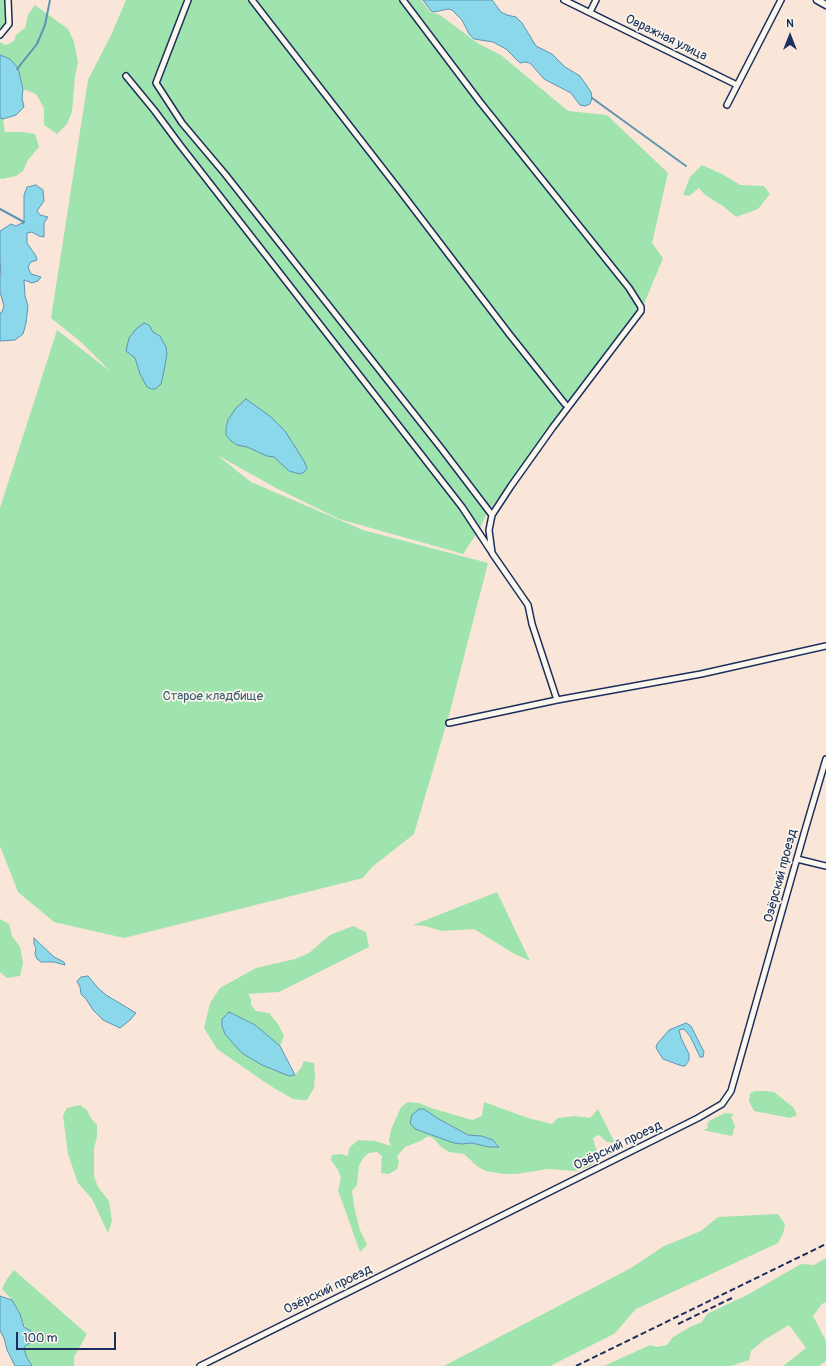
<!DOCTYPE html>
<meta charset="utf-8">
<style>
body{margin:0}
#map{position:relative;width:826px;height:1366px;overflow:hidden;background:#fae6d8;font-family:Pangolin,sans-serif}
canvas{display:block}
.north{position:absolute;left:770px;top:16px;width:40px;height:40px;-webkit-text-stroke:3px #fbf7ec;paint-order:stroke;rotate:0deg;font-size:11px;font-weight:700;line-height:16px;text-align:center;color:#1b2f5e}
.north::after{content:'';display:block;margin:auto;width:14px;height:18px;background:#1b2f5e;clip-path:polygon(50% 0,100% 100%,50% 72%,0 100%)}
.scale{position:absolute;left:16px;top:1332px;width:100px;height:18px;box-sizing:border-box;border:2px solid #1b2f5e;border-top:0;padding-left:5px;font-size:12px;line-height:14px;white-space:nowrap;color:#1b2f5e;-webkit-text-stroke:3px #fbf7ec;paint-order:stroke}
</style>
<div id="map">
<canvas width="826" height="1366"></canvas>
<div class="north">N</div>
<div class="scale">100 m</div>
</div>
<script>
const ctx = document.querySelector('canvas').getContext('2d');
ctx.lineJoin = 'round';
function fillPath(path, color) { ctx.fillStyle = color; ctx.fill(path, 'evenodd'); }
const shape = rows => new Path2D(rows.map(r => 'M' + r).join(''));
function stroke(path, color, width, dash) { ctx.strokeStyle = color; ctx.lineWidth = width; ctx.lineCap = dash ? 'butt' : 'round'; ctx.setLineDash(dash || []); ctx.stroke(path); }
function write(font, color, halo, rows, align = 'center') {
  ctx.font = font + ' Pangolin,sans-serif'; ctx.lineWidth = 3.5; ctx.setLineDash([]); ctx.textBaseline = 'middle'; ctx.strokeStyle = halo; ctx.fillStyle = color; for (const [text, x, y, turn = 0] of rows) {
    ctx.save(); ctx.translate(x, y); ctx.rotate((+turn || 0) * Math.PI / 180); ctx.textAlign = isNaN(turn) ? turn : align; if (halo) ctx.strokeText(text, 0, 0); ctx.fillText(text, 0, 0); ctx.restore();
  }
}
fillPath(shape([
 [0,0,8,0,9,24,0,35],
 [126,0,421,0,430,12,440,15,479,44,501,55,568,111,607,115,668,173,652,243,663,258,644,304,634,315,504,491,488,511,479,530,463,554,339,519,276,488,217,455,251,482,363,530,488,563,449,715,414,834,372,867,363,878,124,938,54,922,18,892,0,846,0,508,57,330,111,372,81,342,51,318,88,80,112,33],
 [35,5,68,29,74,42,78,62,75,77,72,112,67,124,57,134,44,125,44,108,36,94,23,89,20,76,2,55,0,55,0,42,6,45,14,41,16,35,25,28,28,15],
 [0,118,3,119,5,132,22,132,35,134,39,147,28,160,23,171,16,176,2,179,0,178],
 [702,165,722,174,740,185,764,186,770,194,758,209,736,217,723,206,705,195,699,188,689,196,683,195,690,177],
 [497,892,530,961,513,953,474,929,442,931,425,926,413,925],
 [0,919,9,924,12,936,20,947,23,963,20,976,7,978,0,972],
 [353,926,366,932,369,947,279,992,248,994,251,999,251,1005,256,1011,269,1013,278,1024,284,1036,280,1046,255,1025,229,1012,231,1041,245,1055,262,1065,289,1076,295,1075,301,1068,304,1061,314,1063,315,1075,314,1088,307,1100,301,1100,293,1099,269,1085,217,1049,204,1028,210,1003,220,988,256,968,295,959,309,953,330,935],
 [755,1091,765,1091,774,1092,794,1108,797,1115,790,1118,754,1111,749,1101,750,1093],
 [408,1102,419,1103,431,1108,472,1120,482,1116,484,1102,528,1118,552,1124,558,1118,574,1116,590,1118,598,1109,615,1143,607,1142,599,1135,593,1138,595,1146,601,1158,589,1167,575,1171,548,1169,516,1174,503,1174,486,1171,478,1167,464,1154,449,1152,441,1147,434,1139,429,1136,418,1142,405,1147,397,1156,399,1162,397,1169,389,1174,381,1173,382,1156,377,1152,369,1153,363,1158,359,1166,357,1185,352,1191,354,1206,360,1230,367,1245,360,1252,338,1190,341,1178,338,1170,331,1160,332,1155,340,1154,348,1156,349,1148,358,1140,375,1141,391,1146,389,1140,391,1130,401,1107],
 [424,1109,437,1118,469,1135,482,1136,493,1140,499,1146,489,1147,472,1143,462,1144,454,1143,441,1138],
 [80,1105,87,1110,91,1118,97,1125,97,1137,94,1148,94,1176,98,1187,109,1201,112,1221,108,1233,92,1199,78,1183,68,1154,63,1116,67,1108],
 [725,1113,734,1114,731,1117,735,1126,732,1136,703,1130,708,1128,707,1124,709,1121],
 [778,1214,785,1224,783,1234,778,1243,636,1309,614,1334,550,1366,444,1366,631,1268,664,1246,701,1231,718,1217],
 [826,1258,826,1302,822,1304,813,1316,826,1341,826,1361,819,1366,783,1366,806,1348,789,1325,764,1340,751,1351,749,1360,731,1366,604,1366,650,1345,657,1347,667,1345,673,1337,690,1327,702,1322,707,1314,747,1295,801,1264,814,1265],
 [14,1270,87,1334,74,1357,74,1366,32,1366,26,1356,24,1347,28,1344,33,1342,12,1300,2,1289,7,1279]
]), '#9fe3ae');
const water = shape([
 [423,0,492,0,501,12,507,15,516,17,522,23,536,46,552,54,565,67,580,76,591,92,592,98,590,104,585,106,580,105,571,93,544,79,530,63,525,62,520,63,506,49,493,42,474,39,469,34,462,20,452,10,448,9,434,12,431,11,423,0],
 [0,55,10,59,18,68,23,89,22,98,24,107,16,115,3,119,0,118,0,55],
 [36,185,43,190,44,201,37,211,40,215,48,217,44,223,44,237,39,236,32,232,27,233,27,243,36,256,37,260,31,262,28,267,31,274,41,277,38,281,32,283,24,280,25,296,28,306,26,323,23,334,15,340,0,341,0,313,2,312,4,306,0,292,0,276,1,274,0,260,0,231,11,224,16,226,24,222,24,195,27,187,36,185],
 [144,323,149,325,153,332,160,336,166,347,167,354,163,376,161,384,155,389,151,389,147,387,140,374,135,358,126,351,129,338,136,329,144,323],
 [246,399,271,417,285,431,304,461,307,468,304,472,300,474,289,471,274,457,267,456,247,447,237,445,231,441,226,435,226,428,228,420,236,408,246,399],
 [34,938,54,957,64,962,65,965,54,962,41,962,37,959,35,954,36,948,34,944,34,938],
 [88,976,98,988,106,995,136,1013,130,1020,120,1028,103,1020,93,1010,86,999,81,994,80,987,77,981,81,977,88,976],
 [229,1012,255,1025,280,1046,295,1075,289,1076,262,1065,245,1055,239,1050,225,1034,222,1026,222,1019,229,1012],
 [686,1023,691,1026,704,1052,703,1057,700,1057,690,1036,684,1029,679,1030,681,1038,689,1054,689,1060,685,1066,682,1066,663,1059,656,1048,657,1044,669,1030,686,1023],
 [419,1109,424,1109,437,1118,468,1135,482,1136,493,1140,499,1147,489,1147,472,1143,462,1144,454,1143,415,1129,410,1123,412,1115,419,1109],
 [0,1296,12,1300,20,1314,24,1327,33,1332,37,1340,28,1344,24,1347,26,1356,32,1366,15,1366,7,1350,4,1338,0,1331,0,1296]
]);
fillPath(water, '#8bd8ea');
stroke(water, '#5e94b2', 1);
stroke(shape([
 [17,69,37,44,45,25,50,0],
 [592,98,686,166],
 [0,209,24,222,23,223]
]), '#5e94b2', 2);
const minor = shape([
 [188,0,156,83,182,123,225,174,441,448,492,515],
 [252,0,401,192,510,335,565,404],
 [403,0,480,102,629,288,641,307,641,311,553,427,511,486,492,515,489,530,492,553,528,605,532,624,557,700],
 [564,0,737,85],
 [590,12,596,0],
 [0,35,9,24,8,0],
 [126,76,154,110,180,145,462,507,491,551],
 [727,105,781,0],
 [449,723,557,700,701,674,826,646],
 [797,859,826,866],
 [200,1366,698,1118,722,1104,731,1091,805,830,826,759]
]);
const tertiary = shape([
 [817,0,826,5]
]);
stroke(minor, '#1b2f5e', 8);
stroke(tertiary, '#1b2f5e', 9);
stroke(minor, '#fbf7ec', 5);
stroke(tertiary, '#fbf7ec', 6);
stroke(shape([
 [678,1324,732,1298],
 [576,1366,826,1244]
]), '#1b2f5e', 2, [6, 3]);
write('13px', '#1b2f5e', '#fbf7ec', [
 ["Овражная улица",666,38,26],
 ["Озёрский проезд",781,876,-75],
 ["Озёрский проезд",618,1146,-26],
 ["Озёрский проезд",328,1290,-26]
]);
write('13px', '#3c5c72', '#fbf7ec', [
 ["Старое кладбище",213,697]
]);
</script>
